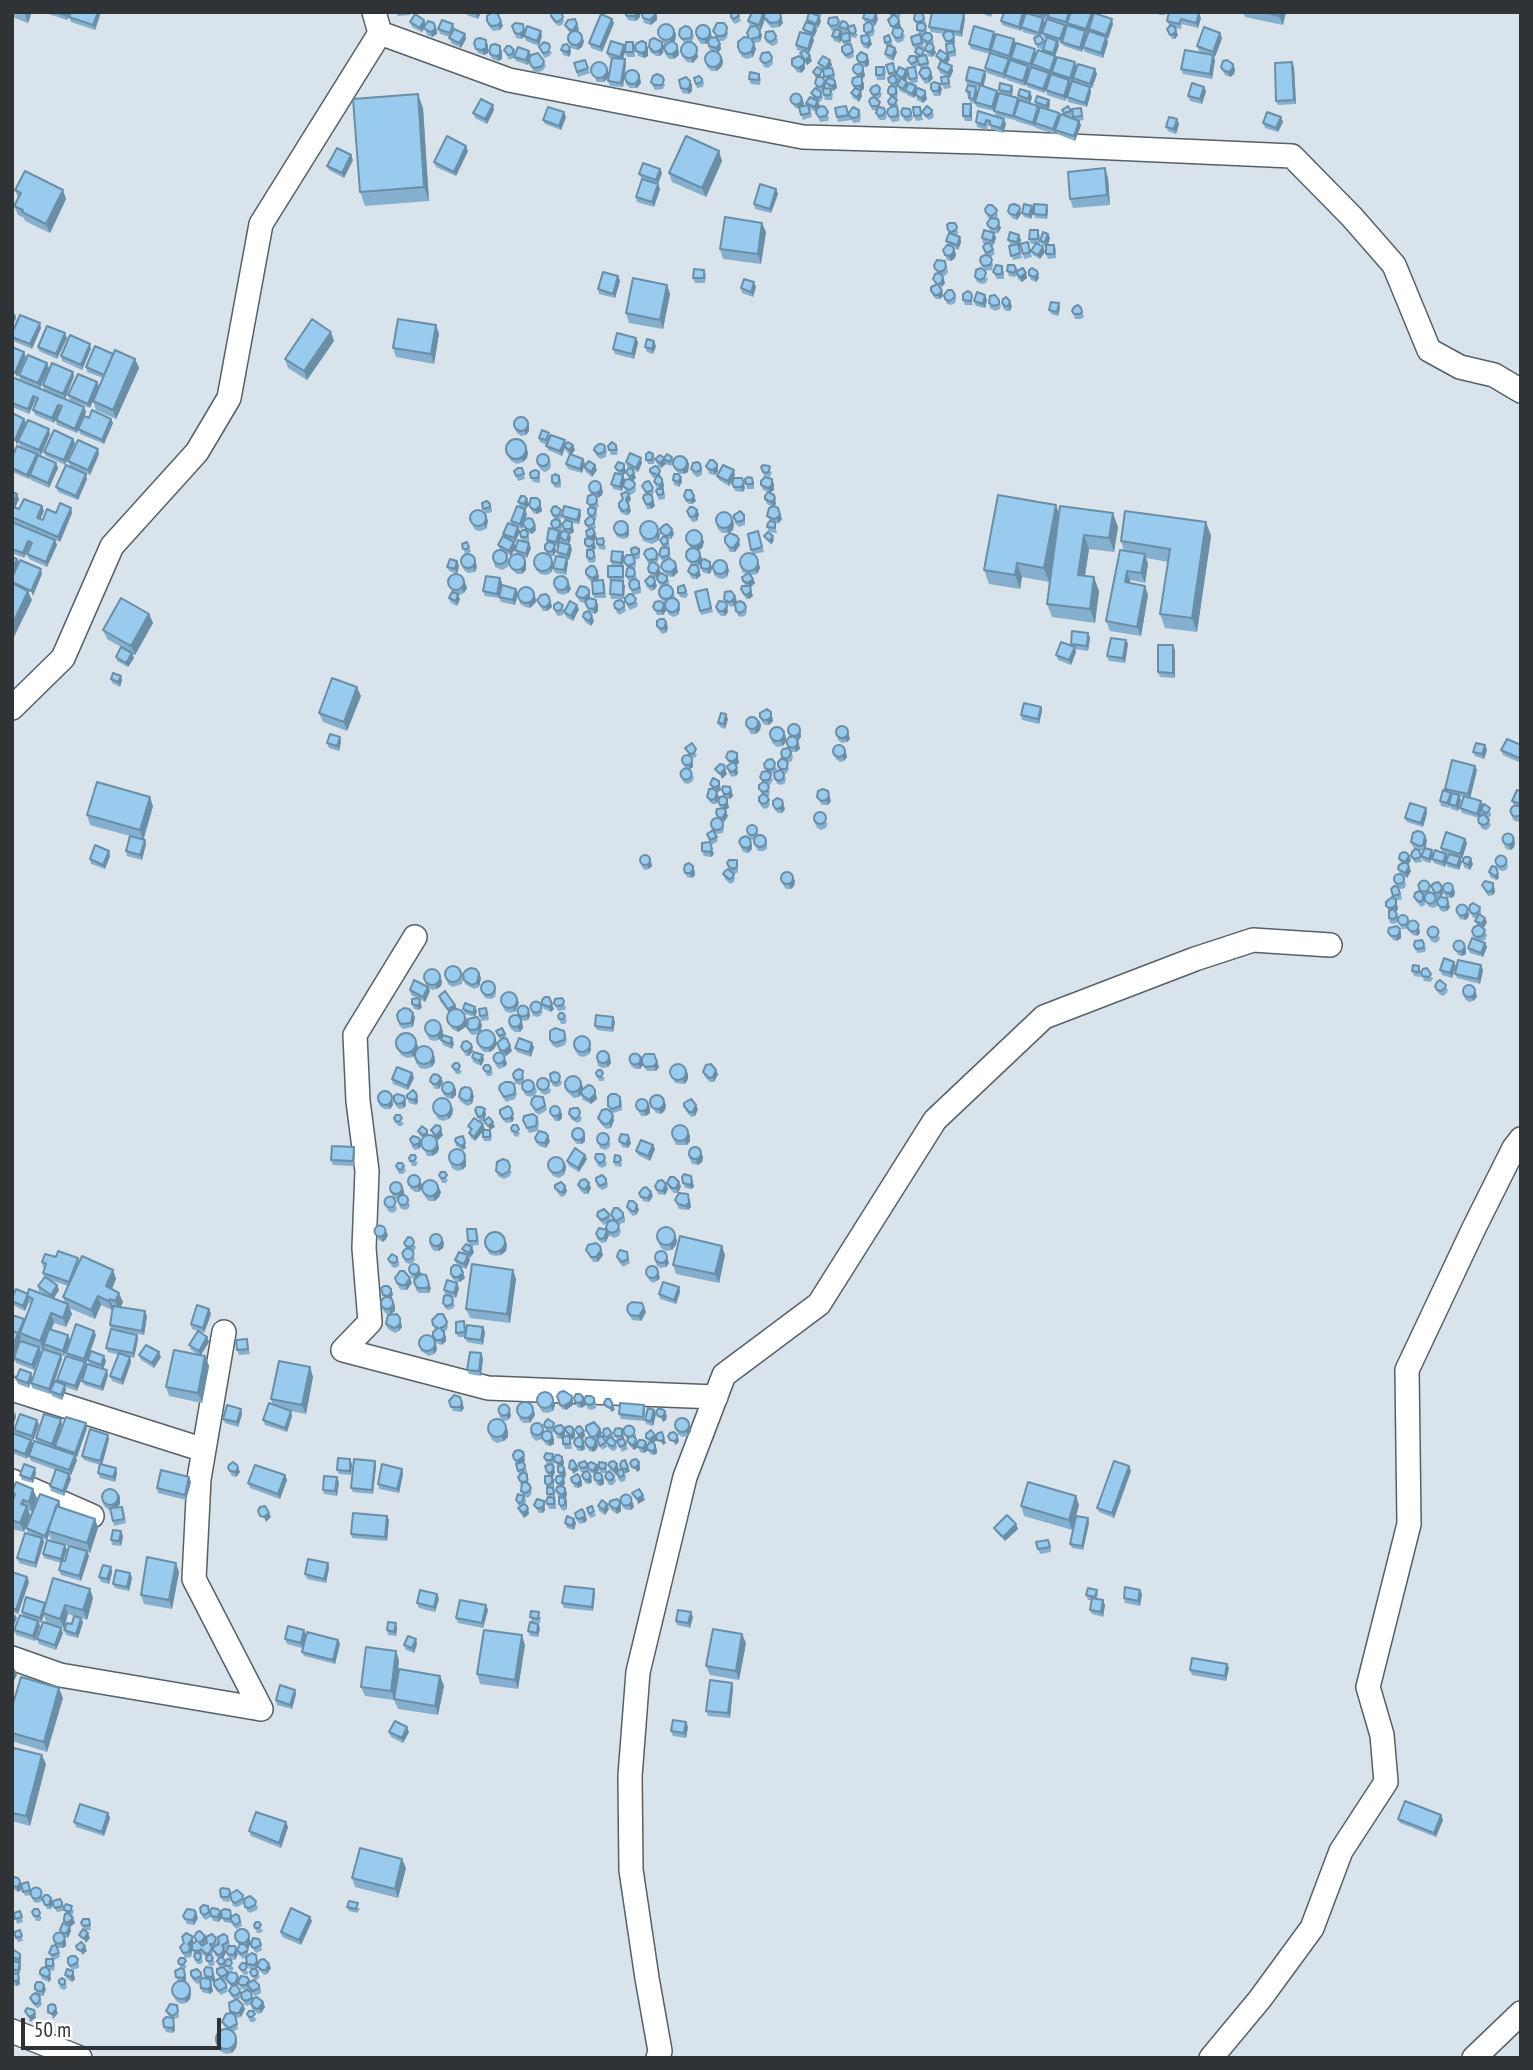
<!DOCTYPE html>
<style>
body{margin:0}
#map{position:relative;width:1533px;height:2070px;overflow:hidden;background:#d9e3eb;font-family:"PT Sans Narrow",sans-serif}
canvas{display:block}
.frame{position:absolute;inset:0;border:14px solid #303336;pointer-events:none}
.scale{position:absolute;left:21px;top:2018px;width:200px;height:32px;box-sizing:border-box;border:4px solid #303336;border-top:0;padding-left:9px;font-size:21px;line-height:24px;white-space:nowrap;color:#303336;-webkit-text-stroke:5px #fff;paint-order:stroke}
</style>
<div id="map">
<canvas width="1533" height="2070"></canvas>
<div class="frame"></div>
<div class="scale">50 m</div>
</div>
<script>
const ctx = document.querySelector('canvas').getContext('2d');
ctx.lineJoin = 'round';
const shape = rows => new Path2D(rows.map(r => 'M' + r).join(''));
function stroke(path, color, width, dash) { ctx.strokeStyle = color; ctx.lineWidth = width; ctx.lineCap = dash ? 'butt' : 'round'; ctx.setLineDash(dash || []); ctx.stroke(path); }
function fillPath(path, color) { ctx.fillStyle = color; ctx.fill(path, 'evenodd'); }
const street = shape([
 [380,33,509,80,803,137,980,142,1292,156,1352,217,1394,265,1429,350,1460,367,1494,375,1521,391],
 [12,708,63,658,112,546,197,452,229,398,261,224,380,33,374,12],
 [415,937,355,1035,358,1101,367,1171,364,1248,370,1322,343,1350,488,1388,716,1397],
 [224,1332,199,1479,194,1579,261,1709],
 [12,1389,204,1450],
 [12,1481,92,1516],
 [12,1658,60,1675,261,1709],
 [12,2031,80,2058],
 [658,2058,660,2051,647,1978,631,1870,630,1776,638,1672,685,1477,724,1375,819,1304,935,1120,1044,1017,1195,959,1253,940,1330,945],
 [1211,2058,1260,1999,1312,1928,1341,1851,1386,1782,1382,1735,1368,1687,1409,1524,1407,1370,1474,1228,1514,1148,1521,1139],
 [1474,2058,1521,2013]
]);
stroke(street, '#576066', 26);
stroke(street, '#fff', 23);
fillPath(shape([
 [12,12,32,12,28,23,12,17],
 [42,12,70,12,67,20],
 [101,12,95,30,71,22,69,17],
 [397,12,410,12,410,15,398,16],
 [466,12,481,12,478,19,467,15],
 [492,12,503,12,498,16,503,26,500,30,493,31,488,25,487,21],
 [561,12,564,21,562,25,558,26,553,21,551,16],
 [624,12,640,12,640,17,636,21,628,20],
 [641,12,656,12,657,20,651,25,644,23],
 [737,12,741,21,735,24,732,21,731,17],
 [812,12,821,12,821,17,820,17,821,21,818,28,816,28,817,30,814,37,812,37,814,40,809,54,808,53,812,61,807,65,802,58,800,53,803,52,797,50,796,45,805,33,803,29,808,22,807,20,812,13],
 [865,12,880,12,877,15,878,19,875,26,872,25,875,31,873,36,869,37,872,44,868,49,863,47,862,43,866,36,864,31,867,23,865,22,863,18],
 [889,12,901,12,900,17,899,18,901,27,900,28,905,36,903,41,898,43,895,41,894,38,893,30,888,20,891,17],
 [978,12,993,12,991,17],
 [1004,12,1027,12,1028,13,1028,12,1092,12,1093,16,1113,24,1108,39,1107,39,1108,42,1103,58,1085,52,1083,48,1082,52,1064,46,1062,43,1062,44,1058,42,1059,45,1055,56,1056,59,1075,62,1077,67,1095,69,1097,74,1092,88,1090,88,1091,92,1087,107,1068,102,1067,97,1065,101,1047,95,1046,90,1044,93,1027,87,1026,83,1025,86,1007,80,1006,77,1005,79,987,73,985,68,990,54,971,49,969,44,994,32,995,36,1016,44,1035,49,1036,54,1044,52,1044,48,1042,49,1037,48,1036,44,1037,36,1023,32,1022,28,1021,31,1002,25,1001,21],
 [1044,19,1046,20,1042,33,1044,38,1047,39,1045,44,1041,36,1045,23],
 [1158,12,1165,12,1165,15,1159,15],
 [1243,12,1286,12,1283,25,1245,17],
 [923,13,926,23,925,25,927,30,927,33,933,40,934,43,932,45,936,53,932,57,928,56,925,48,927,45,923,43,922,39,924,48,921,48,928,59,929,68,933,78,929,83,925,84,921,78,919,73,921,70,915,52,916,50,915,50,913,45,919,34,917,25,914,20],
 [763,14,765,19,761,30,760,30,762,35,760,42,754,43,756,49,753,57,747,59,742,57,738,47,749,38,751,27,750,26,748,21],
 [1199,14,1201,18,1198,28,1182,24,1181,29,1175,28,1178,35,1175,39,1172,39,1167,29,1169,26,1167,21],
 [764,17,783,23,779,27,772,28,766,22],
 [965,18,962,37,954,35,955,43,954,44,956,56,949,57,950,59,947,64,952,66,953,71,950,78,948,77,951,88,944,89,942,84,946,76,940,73,938,68,941,62,938,60,936,56,948,55,946,44,947,44,943,35,944,34,931,32,929,27],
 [612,19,614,23,602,52,591,48,589,43],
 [424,20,426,24,437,30,437,34,432,37,427,35,425,27,422,32,412,27,410,22],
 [828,23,849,27,858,35,856,38,850,37,852,45,851,45,854,57,848,59,844,56,842,51,845,46,841,39,840,43,834,41,832,36,835,30,832,31,830,28],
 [453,24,455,29,465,34,466,39,461,48,451,43,450,37,440,34,438,29],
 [523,24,525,32,542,36,539,46,526,41,524,36,522,39,516,38,512,26],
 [565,25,579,29,577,32,584,41,582,47,578,50,571,48,567,39,570,33,567,29],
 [675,31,676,35,675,41,673,43,679,50,679,55,674,59,669,59,665,54,664,49,666,44,664,44,659,35],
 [692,31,694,36,692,42,695,44,698,57,693,63,687,62,682,56,680,51,684,43,679,35],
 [713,31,728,32,727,38,723,41,719,41],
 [773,31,778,40,777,44,772,46,766,42,765,38],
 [711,32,712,38,720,44,721,49,718,53,723,61,722,66,717,71,711,71,707,67,706,62,712,51,710,51,708,42,706,44,701,44,698,40,696,35],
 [889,35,893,46,892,46,897,52,893,61,887,58,885,54,887,48,885,43],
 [1222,38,1215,57,1214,56,1215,60,1212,79,1183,74,1181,69,1209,55,1199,51,1197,46],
 [633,42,635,46,646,43,648,48,648,56,644,58,638,56,635,47,635,57,627,57,625,52,623,59,625,59,626,64,625,74,640,78,641,83,637,88,630,88,626,84,624,77,623,87,610,86,608,81,612,59,609,58,607,53,625,48],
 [662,42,664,46,663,53,660,56,656,56,650,52,649,47],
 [474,43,488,45,488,53,484,55,478,53],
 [539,47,552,52,550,56,544,58],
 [504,50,514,50,515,53,529,51,531,56,544,61,546,66,543,70,537,73,533,71,529,60,528,65,516,61,514,58,509,60],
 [561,50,571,52,569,57,563,55],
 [489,51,502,51,502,59,498,61,492,59],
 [915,56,918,66,915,67,918,82,911,84,916,86,917,89,926,96,927,99,923,103,917,100,916,95,914,98,907,95,906,92,905,94,899,90,898,87,896,88,898,92,897,99,895,99,898,105,897,108,900,115,899,121,892,122,887,113,890,107,888,101,890,98,888,90,891,86,888,78,890,77,886,65,893,63,896,73,906,70,908,75,906,81,908,84,911,83,909,79,912,67,908,60],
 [772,57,773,62,772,65,768,68,764,67,760,59],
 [857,59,869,60,869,65,866,67,863,67,865,76,862,79,864,84,864,89,860,91,862,96,859,102,853,98,851,93,854,88,852,83,857,77,853,70,858,64],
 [585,60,590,73,578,77,574,63],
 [830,60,832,65,830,68,832,68,834,72,835,80,834,80,837,85,837,88,833,91,831,90,833,94,832,100,825,100,823,91,820,91,816,88,815,83,816,79,813,72,817,67,826,86,825,88,830,89,828,88,823,69,820,68,818,63],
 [792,65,805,65,805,69,801,73,797,72],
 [884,67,886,72,885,80,877,80,876,75],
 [1221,67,1235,69,1234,74,1230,77,1225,75],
 [1294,67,1296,104,1278,105,1276,101],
 [591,71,609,73,608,78,604,82,597,82],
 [985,71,986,76,983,86,997,91,999,95,1000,93,999,90,1013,90,1012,96,1019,101,1018,95,1032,97,1030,103,1036,106,1035,102,1049,100,1050,104,1049,110,1060,117,1064,115,1062,110,1071,111,1073,116,1068,117,1074,119,1072,109,1081,108,1084,120,1079,121,1081,125,1075,141,1057,134,1056,131,1055,134,1036,128,1035,125,1035,127,1016,121,1015,119,1015,120,996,116,994,111,977,107,975,104,970,102,966,91,978,91,979,87,967,85,966,80],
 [694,78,702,79,704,83,703,87,697,88],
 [761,78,760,85,751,84,749,79],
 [679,80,690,81,692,85,692,91,689,94,682,93],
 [651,82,665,84,663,89,655,90],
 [931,89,942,89,940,96,934,96],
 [870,90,882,93,881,97,877,100,881,107,884,108,887,117,885,120,880,120,878,118,876,113,877,111,872,110,869,101,873,97],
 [1206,91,1202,104,1190,101,1188,96],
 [821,92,823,97,822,100,818,103,820,106,819,108,829,117,828,121,820,122,816,112,810,109,812,117,803,120,799,108,795,108,791,100,804,103,803,106,807,105,806,103,813,98,811,93],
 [971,104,972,109,972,121,965,121,963,116],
 [920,107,923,120,916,121,914,116],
 [423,108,429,201,365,206,360,192],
 [910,109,913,118,911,121,908,122,904,120,901,112],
 [494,110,487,124,475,118,473,113],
 [859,110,861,115,860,122,854,123,851,120,838,122,837,117],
 [932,110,934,115,933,118,929,120,924,116,922,112],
 [978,111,1006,124,1003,133,991,129,990,125,988,125,987,130,977,127,976,122],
 [566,117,561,130,545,124,543,120],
 [1283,122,1278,132,1265,128,1263,123],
 [1179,124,1176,134,1168,131,1166,127],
 [468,151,456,176,436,167,434,162],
 [353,160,344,178,329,170,327,166],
 [722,161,706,197,672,182,669,173],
 [1105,168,1108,178,1110,205,1073,208,1070,199],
 [660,169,662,173,658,184,660,189,654,207,637,202,636,197,642,179,639,174],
 [776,189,778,194,771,213,755,209,754,204],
 [15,190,66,199,50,233,25,221,24,218,18,215,14,206,18,198],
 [1019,206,1021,214,1017,220,1012,218,1008,211],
 [1032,206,1034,211,1031,219,1024,217,1022,213],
 [985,209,998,214,997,218,996,219,1001,228,998,233,994,234,996,238,993,246,991,245,995,254,990,257,993,264,992,270,985,271,980,261,987,256,983,247,987,244,983,243,982,238,992,232,990,231,988,226,990,219,988,218],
 [1048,210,1047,219,1035,218,1034,214],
 [947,225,959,232,956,236,960,237,961,242,958,250,953,247,956,254,955,258,951,261,947,260,943,250,948,245,946,241,949,234],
 [766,232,761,264,723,259,720,249],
 [1048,234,1050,238,1048,245,1054,245,1056,249,1056,258,1048,259,1046,254,1046,247,1042,245,1040,241],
 [1019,235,1021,240,1019,247,1022,258,1013,260,1009,246,1012,245,1010,245,1008,240],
 [1040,235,1040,244,1037,244,1043,247,1045,252,1040,259,1033,255,1031,251,1036,244,1031,244,1029,239],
 [1028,242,1032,257,1024,259,1023,254],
 [945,261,948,272,946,275,943,276,945,283,942,287,940,288,943,296,940,299,936,299,933,296,931,291,936,285,933,279,937,273,934,265],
 [704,270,706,275,705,283,695,283,693,278],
 [1004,271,1004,279,997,279,993,272],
 [1007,271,1026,273,1027,278,1022,282,1018,279,1017,275,1015,277,1009,276],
 [1037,271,1039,278,1036,282,1031,280,1029,275],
 [618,276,620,281,615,298,599,294,598,289],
 [975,277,988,278,986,283,982,284,977,282],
 [667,285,670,294,663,329,629,323,626,313],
 [756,287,753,297,742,293,741,288],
 [968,291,973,305,965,305,963,300],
 [944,295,955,295,956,299,955,303,951,305,947,304],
 [985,295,987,300,985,308,976,306,974,301],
 [990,296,1001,305,1000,309,995,311,990,308,989,303],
 [1002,303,1012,306,1010,311,1006,311,1003,308],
 [1060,308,1058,316,1051,314,1049,310],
 [1081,308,1084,317,1081,319,1075,319,1072,311],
 [436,325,439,334,434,364,396,357,393,348],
 [41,328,32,349,13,341,12,333],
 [67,338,57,359,39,351,38,347],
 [636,338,638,343,634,359,615,354,613,349],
 [334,341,307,380,288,368,285,359],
 [656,346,653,354,647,352,645,347],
 [91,349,82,370,62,361,61,356],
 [113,354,135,359,139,368,116,419,96,410,93,401,90,408,70,400,68,395,99,387,103,378,87,372,86,367],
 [49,368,40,388,20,379,19,375],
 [74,376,65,399,44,390,43,385],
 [12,377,84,407,86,412,82,422,89,418,113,423,104,444,80,434,79,429,77,433,57,425,56,420,60,409,54,423,35,415,33,410,37,401,35,401,29,414,12,407],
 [513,424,529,426,529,431,526,435,521,436,517,433],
 [50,434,41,455,20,446,18,441],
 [550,435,566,444,573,445,575,450,571,455,585,463,582,473,568,469,566,464,570,455,566,451,565,448,562,456,548,450,547,445,540,442,539,438],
 [75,443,65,465,46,456,44,452],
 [616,445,618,449,617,455,611,455,608,446],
 [605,446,607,451,606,457,600,459,596,455,594,450],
 [506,451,528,452,527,458,523,462,517,464,511,461],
 [99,454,90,475,70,466,68,461],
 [653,454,655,459,654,464,648,464,646,460],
 [548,456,551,465,550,469,545,472,541,470,536,462],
 [12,457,38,457,56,463,58,468,49,488,31,480,30,477,29,479,12,472],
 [672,457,674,461,687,459,689,464,688,472,684,474,680,474,676,471,673,463,671,466,666,464,661,468,657,464,655,459],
 [626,462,642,463,638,472,632,470,636,478,633,480,636,489,635,492,631,495,625,490,623,486,622,491,613,489,611,484,618,473,617,470,625,468,626,472,630,469,627,467],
 [626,473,628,477,630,479,625,480,623,475],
 [700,464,702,468,702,475,697,477,693,474,691,469],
 [717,464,718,471,715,475,709,474,708,469],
 [584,467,597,470,592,477,586,472],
 [658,467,661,476,660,477,664,483,664,487,662,489,663,489,665,494,665,499,659,500,657,496,659,489,656,487,654,482,655,478,652,477,650,472],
 [761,467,772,472,770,477,764,476],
 [522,468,525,479,518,481,514,471],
 [539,472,540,477,540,483,533,482,530,473],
 [735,475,729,486,719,480,717,476],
 [559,476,561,480,561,487,558,488,554,487,552,482],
 [681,477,682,482,679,487,674,485,673,480],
 [752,478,754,483,754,489,747,489,746,484],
 [87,479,78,500,58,492,56,487],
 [732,483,745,488,743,492,735,491],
 [774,484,774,490,770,493,763,490,761,485],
 [642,486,653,488,654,492,652,496,655,506,651,509,647,509,643,498,646,495],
 [589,488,603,491,602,495,598,498,596,497,599,506,596,509,597,514,596,520,594,520,596,528,593,530,597,538,594,541,596,548,593,551,596,557,595,562,592,563,588,562,587,557,588,550,585,544,588,538,586,531,588,530,585,521,589,517,588,513,590,508,587,503,591,495],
 [12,492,19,499,15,508,19,509,44,511,40,519,43,520,56,513,71,508,72,513,60,542,12,521],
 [774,495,776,504,773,506,782,519,779,523,775,524,777,533,769,532,767,527,770,521,767,516,772,507,767,504,765,499],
 [684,496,696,501,692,504,689,504,685,501],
 [631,499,628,504,631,511,628,515,625,515,620,512,619,507],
 [518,502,529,504,526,509,520,506],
 [482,503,490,504,492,509,492,512,485,514],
 [529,505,541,506,542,511,537,514,533,513],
 [580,510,581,515,579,524,572,523,574,532,570,534,571,538,569,544,572,549,569,560,567,559,568,562,566,575,555,573,553,568,558,556,557,552,558,546,554,546,556,551,554,556,550,557,547,554,545,549,548,543,547,540,553,529,551,524,554,519,551,511,562,514],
 [562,516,565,521,562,524,565,531,561,535,559,532,562,531,562,526,558,520,561,519],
 [687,511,699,514,697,521,692,522],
 [1059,513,1118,527,1114,552,1089,549,1085,576,1099,591,1095,623,1052,617,1047,604,1049,582,1022,577,1020,589,989,584,984,570],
 [527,514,525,520,532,519,536,530,532,534,528,533,529,537,529,542,525,542,531,548,527,558,523,557,526,563,526,570,522,574,517,574,511,569,510,565,517,555,515,550,522,541,521,537,525,530,523,525,522,529,518,527,520,531,515,543,514,543,516,547,511,556,506,553,509,562,508,567,502,570,495,567,492,557,500,550,498,545,504,537,503,534,512,525,511,521],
 [744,515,745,519,745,525,739,527,735,523,734,518],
 [486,516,488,521,486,529,480,531,475,530,469,519],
 [12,522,55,540,57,545,47,567,29,559,27,554,31,546,30,545,24,558,12,553],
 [1206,522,1211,536,1197,632,1165,628,1160,614,1168,562,1146,558,1148,564,1145,583,1130,580,1130,583,1148,595,1141,636,1110,631,1106,621,1124,551,1121,541],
 [716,524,734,524,733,530,728,533,722,533,718,529],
 [639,527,660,535,658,541,652,544,643,541],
 [614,528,629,529,629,534,627,538,623,539,617,537],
 [660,529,672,529,674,534,671,539,668,540,670,548,668,549,670,554,671,559,675,562,678,572,673,577,666,576,669,581,669,585,674,593,675,598,674,599,680,609,678,615,674,617,669,615,665,606,665,603,660,598,658,594,661,587,657,579,658,577,656,578,653,577,657,586,654,590,651,591,646,586,645,581,651,576,648,568,649,565,644,554,657,553,659,558,657,563,656,564,661,573,660,574,666,575,661,567,663,562,661,559,659,555,663,547,660,540,663,537],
 [758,531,764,552,754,554,756,555,760,568,757,574,751,575,755,583,750,587,753,596,749,599,746,599,741,589,745,586,742,577,746,574,743,573,739,562,752,553,751,550],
 [702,538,704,542,702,548,698,550,700,553,702,561,712,567,711,572,709,574,702,572,701,563,697,566,701,575,697,579,692,579,688,571,692,565,689,562,687,557,691,549,687,542],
 [597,539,606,546,605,550,599,549,597,544],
 [725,542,740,545,735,552,730,552],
 [462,544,469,547,471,551,469,553,477,567,475,572,468,573,464,570,462,566,465,554],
 [639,549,640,558,634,560,636,567,633,569,637,578,636,580,641,587,641,593,634,595,632,593,630,588,631,582,628,580,626,576,628,569,624,562],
 [623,552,624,557,623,566,624,571,624,599,611,599,610,594,611,582,608,577,612,566,611,561],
 [551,559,553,564,552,572,547,575,540,574,536,570,535,566],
 [457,561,459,566,457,574,449,571,447,567],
 [713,570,729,570,727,577,723,579,718,578,714,575],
 [586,574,599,576,598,580,596,581,603,580,605,585,606,598,594,598,593,594,592,582,588,579],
 [500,578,502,583,500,592,518,594,536,597,536,602,530,608,525,607,520,604,518,594,515,605,501,602,499,597,499,598,485,596,483,591],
 [567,578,571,589,568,593,563,595,557,593,554,583],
 [448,582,465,582,467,588,464,593,458,596,460,599,457,606,451,603,449,598,452,592],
 [684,585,688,595,686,598,680,597,678,593],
 [707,589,713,612,701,615,700,611],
 [576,594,590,595,590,598,596,600,598,605,598,611,595,614,590,613,594,621,591,626,585,622,583,617,589,612,586,603,580,602],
 [625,598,638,603,637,607,630,610,627,606],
 [724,599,737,601,734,606,731,607,727,604,728,612,725,616,721,616,717,612,716,607,725,602],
 [537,600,551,601,552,607,547,611,543,611],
 [624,603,626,611,620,615,617,613,614,604],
 [663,603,666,611,663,615,657,615,653,607],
 [735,604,747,611,746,615,742,617,738,616],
 [554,609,565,609,563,615,558,616,556,614],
 [579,609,573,621,566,617,564,612],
 [149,614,153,623,135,655,132,654,134,658,128,667,117,661,116,657,121,647,107,639,103,630],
 [657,626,668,627,666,633,662,634,659,630],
 [1088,633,1090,638,1088,651,1075,649,1076,652,1071,665,1058,660,1056,655],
 [1126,640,1128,644,1125,663,1109,661,1107,656],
 [1175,650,1175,678,1160,677,1158,672],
 [121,676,122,680,120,687,112,683,111,679],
 [361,696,347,731,323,722,319,713],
 [1041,707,1042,711,1039,724,1022,720,1021,715],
 [771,712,773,721,769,725,765,725,762,722,760,717],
 [728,719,725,729,720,727,718,723],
 [759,720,761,725,760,730,756,734,751,734,746,725],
 [847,729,850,739,847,742,842,743,838,740,836,731],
 [801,732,801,737,798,741,800,749,796,752,791,752,793,756,792,761,787,763,789,769,787,773,784,774,786,779,785,783,781,785,777,784,774,774,774,773,770,774,773,780,770,785,768,785,770,792,769,796,767,796,770,804,768,808,764,809,761,806,759,801,762,795,759,789,766,771,764,764,777,768,776,771,779,771,778,766,783,759,781,752,789,749,787,745,790,737,789,733],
 [786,735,786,741,783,746,777,747,772,743,771,738],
 [340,737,341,742,339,751,329,748,327,743],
 [1485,745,1487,750,1484,759,1475,756,1473,752],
 [1521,745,1521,763,1503,755,1501,750],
 [685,748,697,754,696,757,692,758,693,767,690,769,694,778,692,782,688,784,684,783,682,779,685,768,682,762,689,755],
 [833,750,846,752,847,757,844,761,840,762,836,759],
 [737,753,739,763,736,765,738,773,736,776,732,777,729,774,728,769,730,764,726,757],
 [1477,770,1470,798,1483,805,1482,808,1491,813,1491,816,1488,818,1486,816,1491,825,1488,829,1485,830,1481,828,1479,818,1462,813,1460,808,1463,797,1460,797,1461,800,1458,811,1451,809,1450,806,1449,808,1441,806,1440,801,1446,791,1445,789],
 [719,781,721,790,717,792,719,797,716,804,712,804,709,801,707,797,712,789,710,784],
 [722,790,732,792,733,796,730,799,727,799,729,808,725,810,728,816,724,822,722,822,724,828,723,833,718,834,715,833,718,841,712,845,707,834,713,830,710,824,718,818,716,813,721,809,718,801,724,796],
 [828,791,831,801,828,805,822,805,817,797],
 [1521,791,1521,821,1518,822,1513,820,1510,811,1514,806,1512,801],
 [782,800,785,809,782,813,778,813,775,810,773,805],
 [153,806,144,839,146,844,142,860,127,856,126,851,130,836,90,825,87,815],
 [1426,808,1427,813,1423,827,1407,822,1405,818],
 [813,819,828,823,826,828,821,830,817,828],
 [756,827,759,835,766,839,767,844,767,849,763,851,758,851,754,842,754,839,752,840,749,837,747,833],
 [1465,839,1467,843,1462,859,1460,859,1462,862,1459,870,1448,867,1446,863,1445,867,1434,863,1432,859,1442,852,1441,848],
 [1427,840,1425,848,1432,850,1433,855,1430,863,1423,861,1421,856,1424,850,1421,851,1419,850,1422,862,1415,863,1411,856,1419,850,1413,847,1411,842],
 [1502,840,1515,843,1514,847,1511,850,1506,849],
 [739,842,752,844,752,849,748,853,743,852],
 [702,851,714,854,711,857,704,856],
 [110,856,105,869,91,864,90,859],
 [650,857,652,866,649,869,645,870,642,867,640,862],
 [1506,858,1508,867,1506,870,1502,871,1498,869,1495,860],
 [1399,859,1411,860,1408,865,1411,871,1407,878,1403,876,1406,884,1405,888,1401,889,1399,888,1402,899,1396,901,1398,909,1395,912,1398,917,1408,919,1409,922,1418,923,1420,933,1417,936,1413,935,1410,932,1408,928,1405,929,1402,929,1398,922,1394,924,1390,923,1389,918,1389,911,1386,906,1394,899,1391,889,1396,887,1394,879,1400,874,1398,869,1402,864],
 [1463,862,1473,864,1470,870,1464,867],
 [727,863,738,865,738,872,735,874,733,873,735,878,734,882,730,884,725,879,723,874,730,870],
 [1496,867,1499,878,1496,880,1490,877,1489,872],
 [684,869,695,870,695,875,692,878,687,877],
 [793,877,795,881,794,886,791,889,786,889,783,885,781,880],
 [1441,885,1442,888,1453,888,1455,892,1454,896,1451,898,1446,897,1443,892,1443,894,1441,897,1447,898,1450,907,1447,911,1443,912,1440,910,1438,904,1436,907,1432,908,1428,906,1425,898,1425,905,1421,907,1416,901,1414,897,1420,892,1418,886,1431,890,1430,893,1434,894,1431,886],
 [1482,885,1495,888,1495,892,1493,895,1488,896],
 [1480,907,1481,912,1481,915,1487,922,1483,929,1487,935,1485,940,1481,941,1485,943,1487,947,1483,957,1470,953,1468,948,1476,939,1474,935,1477,925,1475,921,1476,918,1473,918,1469,909],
 [1467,909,1469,914,1468,918,1465,920,1460,919,1456,911],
 [1388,932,1401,934,1401,938,1397,941,1393,940],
 [1427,933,1440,937,1439,941,1435,943,1431,941],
 [1424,944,1426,948,1425,952,1417,953,1416,949],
 [1454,947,1466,949,1466,954,1462,956,1458,955],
 [1456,966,1452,978,1442,975,1440,970],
 [460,969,463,978,462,984,452,987,448,984,444,974],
 [1483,970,1480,984,1457,978,1455,974],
 [1412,971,1421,971,1420,977,1414,976],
 [1421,972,1433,978,1431,982,1424,981],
 [479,973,481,978,479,987,474,989,465,984,464,980],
 [442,981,441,986,437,989,432,990,429,988,430,991,425,1002,419,999,422,1007,419,1010,414,1009,412,1004,417,998,411,995,410,990,426,986,425,982],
 [1435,986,1448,989,1447,993,1443,996,1439,994],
 [495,987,496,992,495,997,491,999,485,998,481,989],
 [1476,992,1477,997,1473,1001,1469,1002,1465,999,1463,994],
 [439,996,465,1016,467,1020,467,1026,458,1032,452,1029,448,1020,449,1013,440,1001],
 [519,1003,515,1012,510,1013,505,1011,503,1007],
 [554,1003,566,1006,565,1010,558,1011],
 [542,1004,554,1009,551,1012,544,1009],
 [475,1007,477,1011,475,1017,465,1014,463,1009],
 [530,1007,543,1011,541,1015,538,1017,533,1016],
 [517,1010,530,1012,530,1016,528,1020,524,1021,522,1020,523,1028,520,1032,515,1032,511,1029,509,1024,519,1017],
 [488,1012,489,1020,481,1021,480,1016],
 [558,1016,565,1016,567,1021,565,1024,561,1024],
 [415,1017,413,1027,403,1029,399,1025,398,1020],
 [613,1017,615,1022,613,1032,597,1030,595,1026],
 [480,1021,482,1025,480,1033,494,1034,496,1039,497,1044,494,1049,490,1052,484,1052,480,1048,478,1043,479,1034,472,1035,469,1032,467,1027],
 [425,1030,443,1031,439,1040,434,1041,429,1039],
 [496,1031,505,1034,512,1051,506,1056,504,1055,507,1064,504,1067,499,1069,496,1066,493,1056,500,1052,497,1043,500,1040],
 [564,1031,567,1040,565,1045,557,1048,552,1045,550,1040],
 [441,1040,454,1043,452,1049,443,1045],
 [589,1040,591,1050,589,1054,584,1057,579,1056,576,1052,574,1048],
 [416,1042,418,1047,435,1056,435,1062,432,1067,426,1069,420,1068,416,1063,414,1055,413,1057,407,1058,401,1055,396,1045],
 [471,1044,473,1051,469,1056,466,1056,461,1047],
 [534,1047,531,1057,517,1052,515,1048],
 [654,1054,659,1067,656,1071,647,1071,643,1065,640,1069,635,1069,631,1066,630,1061,642,1059],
 [472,1057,484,1060,481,1066,473,1062],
 [610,1058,611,1063,608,1067,603,1068,598,1066,597,1061],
 [452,1066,462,1071,460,1074,456,1074],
 [483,1068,491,1068,493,1073,491,1076,487,1076],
 [686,1070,688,1074,688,1079,685,1084,675,1083,671,1075],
 [703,1072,718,1074,714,1082,710,1082,705,1077],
 [412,1073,414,1078,408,1090,393,1084,392,1079],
 [596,1073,605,1078,603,1081,599,1081],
 [513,1074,524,1076,524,1081,533,1081,537,1091,535,1095,530,1097,525,1095,522,1086,522,1084,519,1085,515,1083],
 [441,1078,443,1082,439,1089,435,1089,430,1081],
 [551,1081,562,1081,561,1085,557,1087,553,1086],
 [581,1082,583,1089,595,1090,597,1099,591,1104,583,1100,581,1094,579,1097,574,1098,566,1091,564,1087],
 [514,1084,517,1094,515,1099,506,1102,501,1094,499,1089],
 [537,1084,551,1089,550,1093,545,1095,541,1093],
 [454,1085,456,1090,456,1095,452,1099,447,1098,444,1095,442,1090],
 [391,1095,393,1105,390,1109,384,1109,380,1106,378,1101],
 [407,1095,418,1098,418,1102,416,1105,409,1103],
 [474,1096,472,1104,467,1106,460,1101,459,1097],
 [406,1100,406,1105,404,1108,399,1109,396,1106,394,1101],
 [622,1101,622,1110,614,1113,611,1112,614,1120,611,1128,606,1129,600,1123,598,1118,610,1111,608,1106],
 [664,1101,666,1105,665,1110,661,1114,656,1113,651,1104],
 [545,1102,547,1110,539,1115,535,1112,531,1104],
 [648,1103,650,1108,650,1113,646,1116,641,1116,636,1107],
 [451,1105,453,1109,452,1115,449,1119,443,1121,438,1119,433,1109],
 [684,1106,698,1109,695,1116,691,1117,686,1111],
 [475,1110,486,1114,484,1121,480,1122],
 [550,1113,562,1114,562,1118,559,1121,555,1121],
 [500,1114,514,1119,512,1122,506,1123,502,1119],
 [569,1114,582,1117,581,1121,577,1123,571,1119],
 [537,1117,539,1122,538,1131,529,1133,523,1120],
 [394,1118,404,1123,402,1126,398,1126],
 [422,1126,429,1135,433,1135,431,1130,443,1135,438,1140,437,1139,439,1149,437,1153,432,1156,427,1156,421,1143,421,1146,419,1149,415,1150,412,1147,411,1142,419,1138,421,1142,423,1138,420,1136,418,1131],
 [468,1126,485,1129,484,1130,490,1130,492,1135,491,1141,484,1141,483,1137,483,1131,475,1141,471,1138,469,1133,471,1131],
 [511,1128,520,1133,518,1137,514,1136],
 [584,1131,585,1136,585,1141,582,1144,577,1144,574,1141,572,1136],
 [688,1131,690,1136,690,1141,687,1145,676,1145,672,1136],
 [597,1139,611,1143,609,1148,605,1150,600,1148],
 [455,1141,466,1148,463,1150,456,1146],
 [550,1141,546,1148,539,1146,537,1143,537,1142],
 [620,1142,631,1143,628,1148,622,1147],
 [655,1149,650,1161,638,1155,636,1151],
 [355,1151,354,1166,333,1165,331,1160],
 [688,1155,703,1157,702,1162,698,1165,692,1164],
 [620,1156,622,1165,621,1167,615,1166,614,1162],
 [409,1158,418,1162,416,1166,412,1166],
 [595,1158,607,1162,606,1166,602,1168,598,1166],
 [448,1159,466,1161,466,1166,462,1170,457,1171,452,1168],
 [587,1159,579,1172,569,1166,567,1161],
 [565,1163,566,1168,564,1175,559,1178,553,1176,547,1166],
 [396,1166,404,1166,406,1171,403,1174,399,1174],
 [496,1171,512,1171,510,1176,504,1179,498,1176],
 [439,1175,448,1180,446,1183,442,1183],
 [691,1176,694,1187,691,1189,685,1188,683,1183],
 [606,1179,608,1184,607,1188,602,1190,597,1186,596,1181],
 [422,1183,422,1187,437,1183,441,1192,439,1197,435,1201,429,1201,425,1197,422,1188,419,1192,415,1192,411,1189,409,1185],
 [589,1183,591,1188,588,1194,584,1194,580,1190,578,1185],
 [667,1183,681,1186,678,1193,674,1193,669,1188],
 [666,1184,668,1189,665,1195,658,1194,655,1186],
 [565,1186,567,1191,564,1196,561,1197,557,1192,555,1188],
 [391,1190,404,1191,404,1195,410,1205,408,1209,404,1210,400,1208,398,1199,395,1199,392,1195],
 [639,1193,653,1196,649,1202,643,1201],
 [690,1199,691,1207,688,1210,679,1209,675,1200],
 [385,1203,397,1207,396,1211,392,1213,388,1211],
 [637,1205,639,1210,636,1215,633,1216,629,1212,627,1207],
 [623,1213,625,1218,625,1222,618,1225,621,1231,619,1236,614,1238,609,1235,606,1242,602,1243,597,1239,596,1234,607,1230,607,1223,604,1225,599,1220,597,1216,609,1214,611,1219,610,1221,613,1221,611,1215],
 [375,1232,388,1235,386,1239,383,1242,379,1240],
 [478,1233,479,1245,470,1246,474,1252,470,1258,468,1256,470,1260,466,1269,460,1267,465,1278,460,1282,456,1282,452,1278,451,1274,457,1265,455,1260,464,1254,462,1249,469,1245,468,1241],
 [442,1238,444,1243,443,1248,439,1251,434,1251,431,1247,429,1242],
 [656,1238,677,1240,676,1245,672,1250,666,1251,661,1248],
 [404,1243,416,1246,415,1250,413,1251,415,1260,413,1263,409,1264,405,1262,402,1253,406,1249],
 [485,1243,507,1244,506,1251,501,1255,495,1256,489,1254],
 [600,1246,603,1255,598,1262,593,1262,586,1250],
 [627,1252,630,1263,623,1267,619,1262,617,1257],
 [666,1254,669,1263,666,1267,661,1268,657,1266,655,1261],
 [725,1255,719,1283,676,1274,673,1265],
 [56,1257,78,1258,79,1261,113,1270,116,1279,112,1289,123,1302,120,1307,147,1316,144,1335,120,1331,137,1335,138,1339,134,1358,130,1357,131,1362,123,1385,112,1381,110,1376,119,1355,108,1352,106,1348,111,1330,110,1325,112,1310,101,1305,95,1319,69,1308,72,1314,66,1327,54,1323,51,1330,70,1340,64,1356,45,1349,45,1347,44,1349,61,1355,62,1359,55,1381,58,1383,57,1380,67,1356,66,1353,94,1331,96,1335,86,1364,85,1364,86,1367,77,1391,65,1387,66,1390,62,1400,52,1396,51,1393,50,1394,32,1388,31,1383,29,1388,18,1384,16,1379,31,1373,32,1378,42,1350,39,1349,41,1352,34,1370,16,1363,15,1360,12,1367,12,1315,24,1319,30,1306,29,1301,25,1311,13,1305,12,1298,28,1294,47,1296,39,1291,38,1286,44,1277,43,1273,45,1268,43,1267,42,1262],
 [47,1279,68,1286,63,1297,65,1303,53,1299,59,1290,57,1285],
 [397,1257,399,1262,399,1266,395,1268,392,1267,388,1259],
 [657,1268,660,1278,657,1281,653,1283,649,1280,646,1270],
 [408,1270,421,1273,421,1275,431,1288,429,1293,419,1293,416,1290,415,1285,415,1279,412,1278],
 [513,1270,516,1279,510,1323,470,1318,466,1309],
 [395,1278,412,1283,407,1290,402,1290,399,1288],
 [457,1283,459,1288,456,1298,451,1296,455,1306,452,1309,448,1310,445,1308,443,1303,447,1295,445,1295,444,1290],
 [679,1287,680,1292,676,1304,660,1299,659,1294],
 [381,1288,393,1294,391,1299,395,1306,395,1311,391,1314,386,1314,383,1310,381,1306,384,1298],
 [644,1308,646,1312,641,1321,632,1320,627,1310],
 [211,1314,204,1333,192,1329,191,1324],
 [400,1318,402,1327,399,1331,395,1333,388,1329,386,1324],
 [447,1322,448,1327,446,1331,444,1332,446,1337,446,1341,442,1345,438,1344,436,1342,437,1350,434,1354,429,1356,421,1351,419,1346,433,1336,435,1330,433,1325],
 [466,1326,466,1330,483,1327,485,1332,483,1345,467,1342,465,1337,458,1337,456,1333],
 [207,1337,209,1342,201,1355,205,1356,209,1366,202,1403,169,1396,166,1387,199,1355,191,1350,189,1345],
 [247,1339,250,1354,239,1355,237,1350],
 [139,1355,161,1357,154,1368,141,1360],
 [104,1356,106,1361,103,1369,108,1375,103,1391,84,1385,82,1381,89,1364,88,1360],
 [483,1358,481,1376,469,1374,467,1370],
 [310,1367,313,1377,306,1414,291,1411,292,1416,287,1432,265,1425,263,1420,273,1405,271,1399],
 [460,1397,464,1408,461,1412,453,1411,449,1401],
 [574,1398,584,1400,594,1398,596,1403,596,1408,592,1410,588,1409,585,1402,585,1406,581,1408,577,1407],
 [573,1400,573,1405,566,1410,562,1409,560,1405],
 [537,1402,555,1405,553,1411,548,1413,542,1412],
 [532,1406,535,1415,530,1423,524,1423,520,1420,517,1410],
 [509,1407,511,1416,508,1420,504,1421,500,1418,499,1413],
 [241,1409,242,1414,238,1427,225,1423,223,1419],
 [645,1409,644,1421,621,1419,619,1414],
 [656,1414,653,1426,646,1424,645,1420],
 [37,1420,39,1425,33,1441,31,1440,27,1459,12,1453,12,1436,15,1433,14,1430],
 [688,1421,691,1431,688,1436,682,1437,678,1434,675,1424],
 [62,1424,54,1448,56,1448,55,1446,87,1428,77,1457,75,1457,77,1460,71,1475,70,1474,71,1479,64,1496,51,1491,50,1486,56,1470,31,1461,29,1456,37,1442,36,1438],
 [544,1425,564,1428,565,1432,565,1437,567,1436,565,1430,573,1428,575,1433,575,1437,571,1439,572,1449,565,1449,563,1444,563,1438,561,1439,557,1438,555,1430,555,1432,550,1433,554,1440,554,1444,550,1446,546,1445,542,1439,536,1441,532,1437,530,1432,547,1431],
 [487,1430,508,1431,508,1437,504,1441,497,1443,492,1440],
 [575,1430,584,1431,585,1436,583,1438,585,1449,582,1451,578,1451,574,1443,578,1437],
 [586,1430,602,1433,600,1437,606,1442,607,1447,602,1450,597,1441,596,1441,598,1446,596,1450,593,1452,589,1451,585,1442,590,1437],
 [603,1432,612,1433,614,1438,613,1439,616,1442,617,1447,616,1450,612,1451,608,1447],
 [624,1432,636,1434,636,1439,637,1443,647,1446,649,1443,646,1438,655,1435,657,1440,653,1443,655,1445,657,1450,657,1453,654,1455,650,1454,647,1447,647,1451,644,1453,640,1452,637,1445,637,1448,634,1450,629,1445],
 [614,1433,624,1434,624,1440,628,1449,622,1452],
 [109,1439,102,1465,117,1473,115,1482,100,1478,98,1473,100,1465,84,1460,82,1456],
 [553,1454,554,1458,562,1457,564,1462,563,1466,566,1472,566,1476,563,1478,565,1483,563,1487,567,1493,566,1498,567,1502,567,1509,564,1511,561,1509,559,1504,560,1498,558,1496,556,1491,558,1487,555,1480,559,1476,558,1467,554,1460,554,1465,552,1465,555,1472,553,1477,556,1502,556,1509,549,1509,546,1501,548,1498,547,1494,547,1488,545,1483,548,1476,545,1466,549,1465,547,1465,544,1457],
 [513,1455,524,1457,525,1461,523,1463,527,1470,526,1474,529,1479,528,1483,532,1492,530,1496,527,1498,525,1496,526,1501,525,1505,527,1506,529,1514,524,1518,520,1513,518,1508,520,1507,518,1505,516,1500,523,1496,521,1491,521,1485,518,1477,519,1475],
 [375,1461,376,1466,373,1494,353,1492,351,1488],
 [352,1464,351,1475,339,1474,337,1470],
 [620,1464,630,1471,627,1473,625,1473,626,1477,625,1481,621,1482,618,1479,617,1474,617,1472,616,1475,610,1470,608,1465,619,1469,618,1470,622,1469],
 [237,1465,240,1472,236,1477,232,1476,228,1468],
 [597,1465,599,1470,597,1473,604,1480,604,1484,600,1486,597,1485,594,1476,595,1475,590,1472,589,1469,588,1472,592,1482,589,1484,585,1483,582,1475,583,1473,580,1471,579,1466,588,1467],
 [607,1467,607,1473,614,1476,616,1481,613,1485,609,1485,605,1477,606,1473,600,1473,599,1468],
 [402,1469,403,1474,399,1493,379,1489,378,1484],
 [1131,1471,1114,1518,1099,1512,1097,1508],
 [36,1473,33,1483,22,1480,20,1475],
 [285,1475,287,1480,280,1499,250,1488,248,1483],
 [571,1478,582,1481,582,1486,578,1488,574,1487],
 [191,1482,186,1500,158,1493,157,1488],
 [339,1482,337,1496,324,1494,323,1490],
 [12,1492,37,1498,32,1512,28,1510,30,1515,24,1532,12,1529,12,1503,14,1498],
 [119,1494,120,1498,120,1504,117,1507,124,1511,126,1523,114,1526,111,1510,109,1510,104,1506,102,1501],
 [59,1501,60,1507,95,1519,98,1528,90,1553,87,1552,89,1556,81,1581,61,1575,59,1570,61,1563,44,1558,43,1554,47,1540,43,1539,44,1542,36,1568,19,1563,17,1558,34,1535,28,1533,26,1528],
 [49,1534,51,1540,77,1549,65,1561,63,1561,67,1550,47,1540],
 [544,1501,545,1510,543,1513,539,1513,534,1505],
 [620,1502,621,1507,621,1511,617,1514,611,1510,609,1505],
 [633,1502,634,1507,631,1510,627,1510,623,1508,622,1503],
 [607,1504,609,1509,605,1515,599,1511,598,1506],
 [1079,1505,1076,1516,1088,1518,1089,1523,1083,1550,1072,1548,1070,1544,1075,1519,1072,1530,1024,1516,1021,1506],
 [592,1506,596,1516,590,1518,587,1508],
 [387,1516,389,1520,387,1541,352,1538,351,1534],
 [586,1516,587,1520,584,1523,580,1524,577,1521,576,1517],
 [574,1519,576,1523,574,1530,567,1528,565,1523],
 [1016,1524,1018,1529,1005,1541,996,1532,994,1528],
 [123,1536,121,1546,112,1545,111,1540],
 [1036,1542,1050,1544,1051,1552,1040,1554],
 [328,1563,329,1568,326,1583,307,1579,305,1574],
 [111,1567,112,1572,109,1584,101,1582,99,1577],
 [12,1572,27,1577,29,1582,18,1614,12,1612],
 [179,1572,172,1609,144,1604,141,1595],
 [130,1573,132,1578,129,1591,115,1588,113,1584],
 [90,1589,93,1598,87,1620,81,1618,83,1622,78,1638,66,1635,64,1630,72,1624,74,1616,68,1614,64,1628,46,1623,44,1615,41,1623,39,1622,40,1626,35,1641,16,1635,14,1630,23,1616,22,1612,45,1603,45,1605],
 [594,1589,595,1594,593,1611,564,1608,562,1603],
 [1097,1590,1098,1594,1097,1599,1105,1605,1103,1617,1092,1614,1090,1610,1092,1600,1088,1600,1086,1595],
 [437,1594,439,1599,435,1612,419,1608,417,1603],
 [1142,1594,1140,1606,1125,1603,1124,1598],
 [486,1605,488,1610,483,1628,458,1623,456,1618],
 [530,1617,541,1617,540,1623,532,1622],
 [693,1617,690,1628,677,1625,676,1621],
 [538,1624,540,1628,538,1637,530,1636,528,1631],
 [397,1628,396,1636,388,1635,387,1630],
 [63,1633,56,1650,39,1644,37,1639],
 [306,1635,302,1648,287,1644,285,1639],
 [338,1640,340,1644,335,1664,304,1656,302,1652],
 [746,1643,739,1680,710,1675,706,1666],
 [417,1644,414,1653,406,1650,404,1645],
 [525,1645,518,1689,480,1684,477,1674],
 [399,1660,396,1688,440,1676,444,1686,438,1715,398,1709,394,1700,365,1696,361,1687],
 [1227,1664,1229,1668,1226,1681,1192,1675,1190,1670],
 [732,1683,733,1688,730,1718,708,1716,706,1711],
 [296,1694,292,1709,277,1705,276,1700],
 [63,1698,47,1752,12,1741,12,1707],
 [686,1722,688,1727,686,1738,673,1736,671,1731],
 [389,1732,409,1732,403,1743,391,1737],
 [12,1756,46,1764,30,1826,12,1821],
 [108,1813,110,1818,104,1836,76,1827,74,1822],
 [1398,1819,1443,1820,1436,1837,1400,1823],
 [288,1827,281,1848,251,1836,249,1831],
 [406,1868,398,1898,355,1887,352,1878],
 [12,1880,43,1897,51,1898,53,1902,51,1909,47,1909,43,1899,42,1901,38,1903,34,1902,30,1895,25,1896,22,1887,21,1890,18,1892,12,1888],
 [231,1894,258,1906,257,1910,250,1913,247,1911,244,1902,243,1904,237,1907,233,1906,231,1898,229,1902,223,1901,221,1897],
 [62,1902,64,1906,74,1910,72,1917,75,1923,70,1927,71,1931,68,1938,65,1937,66,1946,63,1948,58,1948,56,1946,60,1957,54,1960,51,1957,49,1953,55,1946,53,1940,61,1933,60,1930,66,1925,64,1918,66,1914,64,1908,63,1911,57,1912,53,1905],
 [208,1906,211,1917,206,1920,203,1918,201,1913],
 [347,1907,360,1908,358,1913,349,1911],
 [20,1911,23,1922,17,1924,14,1913],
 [32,1912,42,1917,40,1921,36,1921],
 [220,1912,222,1917,219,1922,213,1921,211,1916],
 [183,1916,198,1918,194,1925,187,1924],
 [232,1916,241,1920,242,1926,236,1929,231,1923,230,1923,224,1922,222,1918],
 [89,1919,91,1930,85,1931,81,1923],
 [312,1921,301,1945,282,1937,281,1932],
 [254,1925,263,1930,261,1933,257,1933],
 [20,1930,23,1941,18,1942,14,1932],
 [249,1936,251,1944,259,1939,262,1950,257,1953,254,1951,251,1944,247,1948,249,1955,256,1955,258,1965,271,1968,267,1974,264,1975,259,1970,258,1967,256,1969,260,1977,257,1980,255,1980,259,1985,261,1989,261,1993,255,1996,251,1992,253,2000,263,2002,265,2007,261,2013,258,2014,252,2009,251,2004,247,2006,244,2004,242,1995,241,1998,238,1999,243,2005,245,2009,241,2017,236,2018,238,2029,232,2032,237,2042,236,2048,232,2053,226,2054,220,2051,216,2041,227,2029,224,2026,222,2022,231,2013,230,2011,235,2000,231,1996,229,1991,232,1987,228,1983,226,1980,224,1981,228,1988,227,1992,221,1995,216,1990,214,1985,220,1979,217,1973,220,1968,217,1961,219,1959,215,1955,213,1949,212,1949,213,1952,212,1956,215,1963,213,1966,209,1966,206,1957,203,1954,201,1956,203,1961,201,1964,197,1964,194,1956,192,1946,190,1947,192,1950,191,1957,185,1958,180,1947,196,1942,194,1937,206,1940,204,1945,216,1938,218,1943,217,1945,229,1940,230,1946,238,1954,235,1960,229,1959,226,1951,227,1948,224,1949,226,1953,223,1958,225,1961,234,1968,232,1971,228,1970,227,1966,225,1969,228,1974,239,1980,249,1982,254,1980,250,1972,254,1969,249,1969,246,1957,243,1959,239,1955,237,1950,239,1945,237,1942,235,1938],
 [239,1983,241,1989,247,1990,241,1993,237,1986],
 [12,1954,21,1958,21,1962,20,1963,21,1968,19,1974,18,1974,20,1984,17,1986,13,1985,12,1982,12,1974,15,1973,12,1968,13,1961],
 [68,1958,79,1964,79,1968,72,1970,68,1963],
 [53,1959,55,1964,54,1971,49,1970,51,1979,49,1982,42,1979,40,1974,47,1968,46,1966],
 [178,1961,187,1966,185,1969,182,1969,186,1975,186,1981,185,1983,190,1989,191,1993,190,1999,186,2003,181,2004,176,2001,174,1996,178,1982,176,1977,181,1968],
 [239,1967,249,1972,247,1975,243,1974],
 [197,1969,203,1978,206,1978,205,1976,214,1973,215,1979,213,1982,210,1981,213,1991,210,1994,202,1992,200,1982,197,1984,192,1979,191,1975],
 [73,1971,75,1979,72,1982,67,1979,65,1975],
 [65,1980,67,1988,64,1990,60,1988,59,1983],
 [35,1989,46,1989,43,1996,39,1996,42,2004,40,2007,37,2008,32,2003,30,1998,37,1994],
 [177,2005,179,2017,173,2020,175,2030,173,2033,166,2032,164,2027,171,2018,168,2015,166,2011],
 [247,2014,257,2019,254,2022,250,2022]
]), '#84afce');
fillPath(shape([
 [25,12,32,12,28,23,25,14],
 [66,12,70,12,67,20,65,15],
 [98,12,101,12,95,30,93,25],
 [477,12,481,12,478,19,476,14],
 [638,12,640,12,640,17,636,21,634,16],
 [655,12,657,15,657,20,651,25,650,20],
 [780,12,783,23,779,27,778,22],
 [1023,12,1026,16,1021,31,1019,27],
 [1092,12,1093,17,1087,34,1086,29],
 [1280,12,1286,12,1283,25,1279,16],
 [763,14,765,19,761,30,759,25],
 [876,14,878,19,875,26,873,21],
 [964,14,965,18,962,37,960,32],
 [1199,14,1201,18,1198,28,1196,23],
 [819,16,821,21,818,28,816,24],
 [898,18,901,27,897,31,895,26],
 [1043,18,1045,23,1040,37,1039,33],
 [612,19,614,23,602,52,600,47],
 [1112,19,1113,24,1108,39,1106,35],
 [424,20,426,25,422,32,420,28],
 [501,21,503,26,500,30,498,25],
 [577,24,579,29,576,34,574,29],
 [815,25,817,30,814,37,812,33],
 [1065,25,1066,29,1062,44,1060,39],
 [435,26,437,30,437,34,432,37,431,32],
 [710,28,712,39,706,44,704,39],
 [524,30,526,34,522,39,520,34],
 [541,31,542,36,539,46,537,41],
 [675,31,676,35,675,41,672,44,670,39],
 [760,31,762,35,760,42,759,37],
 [841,31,843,36,840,43,838,38],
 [1085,31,1087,36,1082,52,1080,48],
 [1176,31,1178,35,1175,39,1173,34],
 [994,32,996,37,990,54,989,50],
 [953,33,955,43,954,44,956,56,950,41],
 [1220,33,1222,38,1215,57,1213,52],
 [465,34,466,39,461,48,459,43],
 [812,35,814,40,809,54,808,49],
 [582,36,584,41,582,47,578,50,577,46],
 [1106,37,1108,42,1103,58,1101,53],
 [1014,39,1016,44,1011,60,1009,56],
 [486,40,488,45,488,53,484,55,482,50],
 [870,40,872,44,868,49,866,44],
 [1057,41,1059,45,1055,57,1053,53],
 [662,42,664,46,663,53,660,56,658,51],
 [646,43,648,48,648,56,644,58,642,53],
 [695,44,698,57,693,63,691,58],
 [720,44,721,49,718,53,716,48],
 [754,44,756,49,753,57,751,52],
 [624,45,626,50,622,62,620,57],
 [677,45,679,55,674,59,672,54],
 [500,46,502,51,502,59,498,61,497,56],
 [570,48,571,52,569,57,567,52],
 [895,48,897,52,893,61,892,56],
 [934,48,936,53,932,57,930,52],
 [1035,49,1036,54,1031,69,1030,64],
 [529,51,531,56,528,65,526,60],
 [867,55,869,60,869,65,866,67,864,62],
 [948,55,950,59,946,65,944,61],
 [1213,55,1215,60,1212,79,1210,74],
 [721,56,723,61,722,66,717,71,715,66],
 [810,56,812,61,807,65,805,60],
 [1055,56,1057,61,1051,75,1050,71],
 [625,59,626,64,623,87,621,83],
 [1009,59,1010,63,1005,79,1003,74],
 [804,60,805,69,801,73,799,68],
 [830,60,832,65,828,72,826,68],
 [1075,62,1077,67,1072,83,1070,78],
 [1292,62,1294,67,1296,104,1294,100],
 [1233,64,1235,69,1234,74,1230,77,1228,72],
 [863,66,865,76,862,79,860,74],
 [952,66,953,71,950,78,948,73],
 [1028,66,1030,71,1025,86,1023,81],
 [607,68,609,73,608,78,604,82,603,77],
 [1095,69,1097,74,1092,88,1090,84],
 [906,70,908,75,905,82,903,78],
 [985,71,986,76,983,88,981,84],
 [639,73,641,83,637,88,635,84],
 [931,73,933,78,929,83,928,78],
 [1049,73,1051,78,1044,93,1043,89],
 [862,79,864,84,864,89,861,91,859,86],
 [1069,80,1071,85,1065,101,1064,96],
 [690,81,692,85,692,91,689,94,687,89],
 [825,81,826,86,824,91,822,86],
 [835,81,837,88,833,91,832,86],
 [940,84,942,89,940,96,938,91],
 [916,86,918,91,914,98,912,94],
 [1012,86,1013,90,1011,97,1010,92],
 [976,87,978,92,975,104,974,99],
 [1090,87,1091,92,1087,107,1085,103],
 [1204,87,1206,91,1202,104,1200,99],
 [861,91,862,96,859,102,857,97],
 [925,91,927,99,923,103,921,98],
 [997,91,999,95,994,112,992,107],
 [1030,92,1032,97,1030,104,1028,99],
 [418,94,423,108,429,201,424,187],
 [802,98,804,103,803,106,798,109,797,104],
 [1049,100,1050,104,1048,111,1046,106],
 [818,101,820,106,816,112,814,107],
 [971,104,972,109,972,121,970,116],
 [493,105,494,110,487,124,485,119],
 [1038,106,1040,111,1035,127,1033,123],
 [564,112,566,117,561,130,559,126],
 [1059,113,1060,118,1055,134,1053,129],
 [1281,117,1283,122,1278,132,1276,128],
 [1004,119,1006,124,1003,133,1001,128],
 [1177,119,1179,124,1176,134,1174,129],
 [1079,121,1081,125,1075,141,1074,136],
 [466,146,468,151,456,176,454,172],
 [719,151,722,161,706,197,702,188],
 [351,155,353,160,344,178,342,173],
 [1105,168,1108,178,1110,205,1107,195],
 [660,169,662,173,658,184,656,180],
 [658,184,660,189,654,207,652,202],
 [776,189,778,194,771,213,770,209],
 [63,190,66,199,50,233,46,224],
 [1047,205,1048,210,1047,219,1046,215],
 [1032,206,1034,211,1031,219,1029,215],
 [1020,209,1021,214,1017,220,1016,215],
 [762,223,766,232,761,264,758,254],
 [999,223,1001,228,998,233,997,228],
 [994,233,996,238,993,246,992,241],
 [1048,234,1050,238,1047,247,1045,242],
 [1019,235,1021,240,1019,247,1017,242],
 [960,237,961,242,958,250,957,245],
 [1043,247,1045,252,1040,259,1038,255],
 [954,249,956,254,955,258,951,261,949,256],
 [1037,271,1039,278,1036,282,1034,277],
 [1026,273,1027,278,1022,282,1020,277],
 [618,276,620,281,615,298,613,294],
 [943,278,945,283,942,287,941,283],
 [754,282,756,287,753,297,751,292],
 [667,285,670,294,663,329,660,320],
 [942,291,943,296,940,299,938,295],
 [985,295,987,300,985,308,983,304],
 [1010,301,1012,306,1010,311,1008,306],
 [1059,303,1060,308,1058,316,1057,312],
 [15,313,16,318,12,328,12,319],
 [40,323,41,328,32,349,30,344],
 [436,325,439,334,434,364,431,354],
 [331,332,334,341,307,380,304,371],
 [65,333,67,338,57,359,56,354],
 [636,338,638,343,634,359,632,354],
 [654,341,656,346,653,354,652,349],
 [90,344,91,349,82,370,81,365],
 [24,352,26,357,17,377,15,373],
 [135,359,139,368,116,419,113,410],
 [47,363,49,368,40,388,38,383],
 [73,372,74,376,65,399,63,394],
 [97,382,99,387,90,408,88,404],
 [33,396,35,401,29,414,28,409],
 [58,405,60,409,54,423,52,418],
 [84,407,86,412,77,433,75,429],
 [24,419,26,423,17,445,15,440],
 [111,419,113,423,104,444,102,440],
 [528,421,529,426,529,431,526,435,524,430],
 [49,429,50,434,41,455,39,450],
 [73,439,75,443,65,465,64,460],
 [565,440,566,444,562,456,560,451],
 [573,445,575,450,571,455,569,450],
 [526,447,528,452,527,458,523,462,521,458],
 [98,449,99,454,90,475,88,470],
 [37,454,38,458,29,479,27,475],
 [641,458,642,463,638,472,636,468],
 [583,459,585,463,582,473,580,469],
 [664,459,666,464,661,468,660,463],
 [687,459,689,464,688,472,684,474,683,470],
 [56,463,58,468,49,488,48,483],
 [624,464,626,473,623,475,625,480,622,491,620,487,623,476,621,471],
 [717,464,718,471,715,475,713,470],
 [595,465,597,470,592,477,591,472],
 [734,470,735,475,729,486,728,481],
 [634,473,636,478,632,481,630,477],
 [86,474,87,479,78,500,76,496],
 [681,477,682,482,679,487,678,482],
 [662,479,664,487,660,490,659,485],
 [772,479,774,484,774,490,770,493,768,488],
 [744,483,745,488,743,492,741,487],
 [601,486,603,491,602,495,598,498,597,493],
 [17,494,19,499,12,514,12,505],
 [629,494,631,499,628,504,626,500],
 [774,495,776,504,773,507,771,502],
 [652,496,655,506,651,509,649,504],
 [694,496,696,501,692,504,691,500],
 [527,499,529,504,526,509,524,504],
 [540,501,542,511,537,514,535,510],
 [1056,505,1061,519,1049,582,1044,568],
 [42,506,44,511,39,522,37,518],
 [629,506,631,511,628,515,627,510],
 [71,508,72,513,60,542,58,537],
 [778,508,782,519,779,523,777,518],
 [525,509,527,514,522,529,520,524],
 [580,510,581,515,579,524,577,520],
 [697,510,699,514,697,521,695,516],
 [1113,513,1118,527,1114,552,1109,538],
 [486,516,488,521,486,529,484,524],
 [733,520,734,524,733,530,728,533,727,528],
 [572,522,574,532,571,534,569,529],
 [1206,522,1211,536,1197,632,1192,618],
 [627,525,629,534,627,538,625,533],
 [535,526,536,530,532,534,530,530],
 [518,527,520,531,515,543,514,538],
 [672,529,674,534,671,539,670,534],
 [559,531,561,536,558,546,556,542],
 [659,531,660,535,658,541,656,536],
 [569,533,571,538,569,545,567,540],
 [595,533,597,538,593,542,591,537],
 [1084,535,1089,549,1083,589,1078,575],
 [773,536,774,540,771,545,769,541],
 [702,538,704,542,702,548,698,551,696,546],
 [55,540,57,545,47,567,46,562],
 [739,540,740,545,735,552,733,548],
 [28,541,30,545,24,558,23,553],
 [514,542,516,547,511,556,509,551],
 [529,543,531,548,527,558,526,554],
 [594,543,596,548,593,551,591,546],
 [570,545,572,549,569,560,567,555],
 [555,546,556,551,554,556,552,551],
 [623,552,624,557,622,568,621,563],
 [700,553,702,558,702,562,699,566,697,561],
 [1145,554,1148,564,1145,583,1141,573],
 [474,556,477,567,475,572,473,567],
 [524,558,526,563,526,570,522,574,521,569],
 [567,558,568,562,566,575,564,570],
 [17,559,19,564,12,578,12,570],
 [551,559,553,564,552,572,550,567],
 [457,561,459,566,457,574,455,569],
 [675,562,678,572,673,577,671,572],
 [710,562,712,567,711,572,709,574,707,569],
 [1017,563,1022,577,1020,589,1015,575],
 [759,564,760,568,757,574,755,569],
 [727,565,729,570,727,577,726,572],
 [659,568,661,573,656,578,655,574],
 [41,569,42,574,33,596,31,591],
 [597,571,599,576,598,580,594,583,592,578],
 [699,571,701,575,697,579,695,575],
 [1127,571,1130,580,1128,591,1125,582],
 [1094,577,1099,591,1095,623,1090,609],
 [500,578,502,583,499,598,497,594],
 [753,579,755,583,750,588,748,583],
 [623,581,625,586,624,599,623,595],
 [655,582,657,586,654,590,652,586],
 [465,583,467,588,464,593,462,588],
 [569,584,571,589,568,593,566,589],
 [1145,586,1148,595,1141,636,1137,627],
 [516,589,518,594,515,605,513,600],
 [589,590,590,599,586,603,584,598],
 [28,591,32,600,12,641,12,625],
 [751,591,753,596,749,599,747,595],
 [534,592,536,602,530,608,529,603],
 [458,594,460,599,457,606,456,601],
 [735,596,737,601,734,606,732,601],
 [549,597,552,607,547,611,546,607],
 [596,600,598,605,598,611,595,614,593,609],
 [726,602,728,612,725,616,723,611],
 [679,604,680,609,678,615,677,610],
 [577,605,579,609,573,621,571,616],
 [664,606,666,611,663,615,661,611],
 [149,614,153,623,135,655,131,646],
 [592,616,594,621,591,626,589,621],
 [666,622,668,627,666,633,664,628],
 [1088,633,1090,638,1088,651,1087,646],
 [1126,640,1128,644,1125,663,1123,658],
 [1173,645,1175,650,1175,678,1173,673],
 [1075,647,1076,652,1071,665,1069,660],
 [132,653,134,658,128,667,126,663],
 [121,676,122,680,120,687,118,682],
 [357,687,361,696,347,731,344,722],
 [1041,707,1042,711,1039,724,1038,719],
 [771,712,773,721,769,725,767,720],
 [726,714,728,719,725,729,724,724],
 [759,720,761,725,760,730,756,734,755,729],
 [799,727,801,737,798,741,797,736],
 [847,729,850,739,847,742,845,738],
 [784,730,786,741,783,746,781,741],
 [340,737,341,742,339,751,337,746],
 [798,740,800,749,796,752,795,748],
 [1485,745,1487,750,1484,759,1482,754],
 [845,752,847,757,844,761,843,756],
 [737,753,739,763,735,766,733,761],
 [692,758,693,767,690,769,689,765],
 [736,765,738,773,736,776,734,771],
 [1475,766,1477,770,1470,799,1468,794],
 [725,769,727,774,722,779,720,774],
 [719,781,721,790,718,792,716,787],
 [730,787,733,796,730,799,728,794],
 [717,792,719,797,716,804,715,799],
 [1459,795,1461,800,1458,811,1456,806],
 [829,796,831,801,828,805,826,800],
 [150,797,153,806,143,840,140,830],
 [727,799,729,808,725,810,724,805],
 [1481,801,1483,805,1479,818,1477,814],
 [783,804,785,809,782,813,780,808],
 [1426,808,1427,813,1423,827,1421,823],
 [726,812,728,816,724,822,722,818],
 [1425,836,1427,840,1425,850,1423,845],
 [1514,838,1515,843,1514,847,1511,850,1509,845],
 [750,839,752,849,748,853,747,848],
 [1465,839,1467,843,1462,859,1460,854],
 [145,840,146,844,142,860,140,855],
 [712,849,714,854,711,857,710,852],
 [1432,850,1433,855,1430,863,1429,859],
 [109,851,110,856,105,869,103,865],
 [1446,854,1448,858,1445,867,1443,862],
 [1409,856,1411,860,1407,867,1405,862],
 [650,857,652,866,649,869,647,864],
 [1460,857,1462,862,1459,870,1457,866],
 [1471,859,1473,864,1470,870,1468,865],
 [693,866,695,875,692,878,690,873],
 [1409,867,1411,871,1407,878,1405,873],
 [1496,867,1499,878,1496,880,1495,876],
 [793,877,795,881,794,886,791,889,789,884],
 [1493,883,1495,892,1493,895,1491,891],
 [1441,885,1443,894,1441,897,1439,892],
 [1453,888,1455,892,1454,896,1451,898,1449,894],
 [1396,900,1398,909,1396,912,1394,907],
 [1448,903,1450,907,1447,911,1446,907],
 [1467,909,1469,914,1468,918,1465,920,1463,915],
 [1485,918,1487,922,1483,929,1482,924],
 [1418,923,1420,933,1417,936,1416,931],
 [1400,929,1401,934,1401,938,1397,941,1396,936],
 [1485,943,1487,947,1483,957,1481,953],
 [1465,945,1466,949,1466,954,1462,956,1461,951],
 [1454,962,1456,966,1452,978,1450,973],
 [1481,965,1483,970,1480,984,1478,979],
 [479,973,481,978,479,987,477,983],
 [440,976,442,981,441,986,437,989,435,984],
 [428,987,430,991,425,1002,423,997],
 [1474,988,1477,997,1473,1001,1472,996],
 [517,998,519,1003,515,1012,513,1007],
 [420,1002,422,1007,419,1010,418,1006],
 [552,1004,554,1009,551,1012,549,1007],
 [455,1005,457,1009,449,1014,448,1009],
 [475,1007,477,1011,475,1017,473,1013],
 [528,1007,530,1016,528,1020,526,1015],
 [413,1013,415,1017,413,1027,411,1023],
 [465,1016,467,1020,467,1026,458,1032,456,1027],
 [613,1017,615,1022,613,1032,612,1028],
 [521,1018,523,1028,520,1032,518,1027],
 [480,1021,482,1025,480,1034,478,1029],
 [441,1026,443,1031,443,1036,439,1040,437,1035],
 [494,1034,497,1044,494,1049,490,1052,488,1048],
 [452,1038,454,1043,452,1049,450,1044],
 [589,1040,591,1050,589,1054,588,1050],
 [416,1042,418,1046,417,1052,413,1057,411,1052],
 [532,1043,534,1047,531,1057,529,1052],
 [510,1046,512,1051,506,1056,504,1051],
 [472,1047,473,1051,469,1056,467,1051],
 [433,1051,435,1062,432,1067,430,1062],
 [609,1053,611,1063,608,1067,606,1063],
 [483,1055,484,1060,481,1066,479,1061],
 [641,1055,643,1065,640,1069,638,1064],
 [505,1059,507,1064,504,1067,502,1063],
 [657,1062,659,1067,656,1071,654,1066],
 [686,1070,688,1074,688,1079,685,1084,683,1079],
 [716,1070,718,1074,714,1082,713,1077],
 [412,1073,414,1078,408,1090,407,1086],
 [441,1078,443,1082,439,1089,437,1084],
 [581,1082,583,1087,583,1092,579,1097,578,1092],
 [454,1085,456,1090,456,1095,452,1099,451,1094],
 [595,1090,597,1099,591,1104,589,1100],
 [472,1092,474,1096,472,1104,470,1100],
 [416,1093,418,1102,416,1105,414,1100],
 [391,1095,393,1105,390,1109,388,1104],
 [404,1096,406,1105,404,1108,402,1103],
 [664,1101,666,1105,665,1110,661,1114,659,1109],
 [648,1103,650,1108,650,1113,646,1116,644,1111],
 [451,1105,453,1109,452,1115,449,1119,447,1115],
 [696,1105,698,1109,695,1116,693,1112],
 [511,1108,514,1119,512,1122,510,1118],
 [485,1109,486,1114,484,1121,482,1116],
 [560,1110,562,1114,562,1118,559,1121,557,1116],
 [613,1116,614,1120,611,1128,609,1123],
 [493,1122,495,1127,490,1130,488,1126],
 [483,1124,485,1129,475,1141,474,1137],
 [441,1130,443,1135,438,1140,436,1136],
 [584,1131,585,1136,585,1141,582,1144,580,1140],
 [688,1131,690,1136,690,1141,687,1145,685,1141],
 [463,1136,466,1148,463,1150,461,1146],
 [548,1136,550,1141,546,1148,545,1143],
 [419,1138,421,1146,419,1149,417,1144],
 [629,1138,631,1143,628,1148,626,1144],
 [437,1139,439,1149,437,1153,432,1156,431,1151],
 [653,1145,655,1149,650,1161,648,1156],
 [354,1147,355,1151,354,1166,353,1161],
 [701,1152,703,1157,702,1162,698,1165,696,1160],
 [585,1155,587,1159,579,1172,578,1168],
 [465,1156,466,1161,466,1166,462,1170,461,1165],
 [565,1163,566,1168,564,1175,563,1170],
 [691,1176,694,1187,691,1189,690,1185],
 [420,1178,422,1188,419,1192,418,1187],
 [679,1182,681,1186,678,1193,676,1188],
 [589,1183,591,1188,588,1194,586,1189],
 [666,1184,668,1189,665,1195,663,1191],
 [402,1186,404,1191,404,1195,400,1199,398,1194],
 [565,1186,567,1191,564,1196,563,1192],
 [439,1188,441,1192,439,1197,435,1201,433,1196],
 [651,1192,653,1196,649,1202,648,1198],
 [688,1194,691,1207,688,1210,686,1206],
 [637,1205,639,1210,636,1215,635,1211],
 [386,1231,388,1235,386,1239,383,1242,381,1237],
 [607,1231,609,1235,606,1242,604,1238],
 [675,1235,677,1240,676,1245,672,1250,670,1245],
 [442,1238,444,1243,443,1248,439,1251,438,1247],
 [505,1240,507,1244,506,1251,501,1255,500,1251],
 [722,1246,725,1255,719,1283,715,1274],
 [472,1247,474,1252,470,1258,469,1253],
 [601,1250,603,1255,598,1262,596,1257],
 [666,1254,669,1263,666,1267,664,1262],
 [468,1255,470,1260,466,1269,464,1264],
 [657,1268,660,1278,657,1281,656,1277],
 [419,1269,421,1273,420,1277,416,1280,414,1275],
 [113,1270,116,1279,109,1296,106,1286],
 [513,1270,516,1279,510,1323,507,1314],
 [463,1273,465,1278,460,1282,458,1277],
 [410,1278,412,1283,407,1290,405,1285],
 [457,1283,459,1288,456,1298,454,1293],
 [429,1284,431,1288,429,1293,427,1288],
 [57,1285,59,1290,53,1300,51,1295],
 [679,1287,680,1292,676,1304,674,1300],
 [391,1289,393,1294,392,1297,389,1300,388,1296],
 [119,1293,123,1302,119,1311,115,1301],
 [27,1296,29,1301,25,1311,23,1306],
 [98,1296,101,1305,95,1319,91,1310],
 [110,1299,113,1308,112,1310,108,1301],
 [393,1301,395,1306,395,1311,391,1314,389,1309],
 [68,1304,72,1314,66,1327,63,1318],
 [644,1308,646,1312,641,1321,639,1316],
 [209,1309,211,1314,204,1333,203,1328],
 [145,1311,147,1316,144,1335,142,1331],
 [51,1313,54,1323,45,1345,44,1344,45,1347,43,1350,40,1341],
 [400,1318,402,1327,399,1331,398,1326],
 [483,1327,485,1332,483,1345,481,1340],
 [94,1331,96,1335,86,1364,84,1359],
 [444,1332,446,1337,446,1341,442,1345,441,1340],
 [18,1333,20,1333,21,1337,20,1339,21,1342,12,1367,12,1348],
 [68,1335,70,1340,64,1356,63,1351],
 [137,1335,138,1339,134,1358,133,1353],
 [207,1337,209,1342,200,1356,199,1351],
 [435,1340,437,1350,434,1354,432,1349],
 [39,1347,41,1352,34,1370,32,1365],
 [159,1352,161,1357,154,1368,152,1363],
 [481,1353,483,1358,481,1376,479,1371],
 [61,1355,62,1359,50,1394,49,1389],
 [104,1356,106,1361,103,1370,101,1365],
 [205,1356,209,1366,202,1403,198,1393],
 [130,1357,131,1362,123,1385,121,1380],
 [85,1362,86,1367,77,1391,75,1386],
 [310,1367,313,1377,306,1414,302,1405],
 [12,1369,15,1376,12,1383],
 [107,1370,108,1375,103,1391,101,1387],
 [31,1373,32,1378,29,1388,28,1383],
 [65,1385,66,1390,62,1400,61,1395],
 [552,1395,555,1405,553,1411,551,1406],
 [572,1396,573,1400,573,1405,566,1410,564,1406],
 [583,1397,585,1401,585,1406,581,1408,579,1403],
 [462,1403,464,1408,461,1412,460,1407],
 [613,1405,615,1410,611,1412,610,1408],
 [644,1405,645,1409,644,1421,643,1417],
 [509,1407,511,1416,508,1420,507,1415],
 [241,1409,242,1414,238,1427,237,1422],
 [654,1410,656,1414,653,1426,651,1421],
 [291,1411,292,1416,287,1432,285,1428],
 [534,1411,535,1415,530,1423,528,1418],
 [665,1411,667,1416,666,1420,663,1422,661,1417],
 [15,1412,16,1417,12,1429,12,1419],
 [61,1419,62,1424,54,1449,52,1444],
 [37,1420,39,1425,33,1441,32,1436],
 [86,1423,87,1428,77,1457,75,1453],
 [506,1426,508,1431,508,1437,504,1441,502,1437],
 [689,1426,691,1431,688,1436,686,1431],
 [564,1428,565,1432,565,1437,561,1439,560,1434],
 [573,1428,575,1433,575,1437,572,1440,570,1435],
 [600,1429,602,1433,598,1441,596,1436],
 [584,1431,585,1436,583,1438,585,1449,582,1451,580,1447,581,1439,579,1435],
 [108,1435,109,1439,102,1465,100,1461],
 [553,1435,554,1440,554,1444,550,1446,548,1442],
 [655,1435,657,1440,651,1444,650,1439],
 [677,1435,679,1440,678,1443,675,1445,674,1441],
 [636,1439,637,1444,637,1448,634,1450,632,1445],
 [664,1439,666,1443,663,1445,661,1441],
 [31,1440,33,1444,27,1459,25,1454],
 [596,1441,598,1446,596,1450,593,1452,591,1448],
 [646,1442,647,1447,647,1451,644,1453,642,1448],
 [655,1445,657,1450,657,1453,654,1455,652,1451],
 [75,1455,77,1460,71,1475,69,1470],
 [524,1456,525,1461,519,1465,517,1461],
 [562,1457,564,1462,563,1466,560,1468,559,1463],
 [350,1459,352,1464,351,1475,350,1471],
 [375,1461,376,1466,373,1494,372,1490],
 [639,1462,640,1466,640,1470,637,1472,635,1468],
 [617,1464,619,1469,616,1475,614,1470],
 [597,1465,599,1470,595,1475,593,1471],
 [577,1466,579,1470,573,1474,572,1470],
 [1129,1466,1131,1471,1114,1518,1112,1513],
 [554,1467,555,1472,553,1477,554,1481,554,1488,551,1473],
 [628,1467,630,1471,627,1473,625,1469],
 [35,1468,36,1473,33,1483,31,1479],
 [116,1468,117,1473,115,1482,113,1477],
 [238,1468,240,1472,236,1477,235,1472],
 [564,1468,566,1476,563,1478,561,1473],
 [402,1469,403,1474,399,1493,397,1489],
 [69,1474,71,1479,64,1496,63,1491],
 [285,1475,287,1480,280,1499,278,1494],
 [602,1475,604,1480,604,1484,600,1486,599,1481],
 [189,1477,191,1482,186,1500,185,1495],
 [337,1477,339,1482,337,1496,335,1491],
 [580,1477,582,1481,582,1486,578,1488,577,1484],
 [591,1477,592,1482,589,1484,587,1480],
 [564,1478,565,1483,562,1489,560,1484],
 [565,1488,567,1493,566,1498,567,1502,567,1509,562,1495],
 [33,1489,37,1498,32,1512,29,1502],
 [119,1494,120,1498,120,1504,114,1510,112,1505],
 [643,1495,645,1500,638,1504,637,1499],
 [1076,1496,1079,1505,1072,1530,1069,1520],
 [631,1498,634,1507,631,1510,629,1505],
 [23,1500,26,1508,27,1506,30,1515,24,1532,20,1523,21,1504],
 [59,1501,60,1506,50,1532,48,1531,49,1534,47,1540,45,1536],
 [544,1501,545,1510,543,1513,541,1508],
 [620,1502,621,1507,621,1511,617,1514,616,1509],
 [607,1504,609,1509,605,1515,604,1510],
 [528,1509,529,1514,524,1518,523,1513],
 [584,1512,587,1520,584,1523,582,1518],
 [269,1513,271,1517,266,1522,264,1517],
 [387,1516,389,1520,387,1541,385,1537],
 [1088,1518,1089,1523,1083,1550,1082,1546],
 [95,1519,98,1528,90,1553,87,1543],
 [574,1519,576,1523,574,1530,572,1526],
 [1016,1524,1018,1529,1005,1541,1003,1537],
 [121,1531,123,1536,121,1546,119,1541],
 [42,1538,44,1542,36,1568,35,1563],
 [65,1545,67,1550,62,1564,61,1559],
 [87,1551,89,1556,81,1581,79,1576],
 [176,1563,179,1572,172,1609,169,1600],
 [328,1563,329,1568,326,1583,324,1579],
 [111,1567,112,1572,109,1584,107,1579],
 [130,1573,132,1578,129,1591,127,1587],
 [27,1577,29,1582,18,1614,16,1610],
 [90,1589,93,1598,87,1620,83,1610],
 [594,1589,595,1594,593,1611,592,1607],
 [1140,1590,1142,1594,1140,1606,1138,1601],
 [437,1594,439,1599,435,1612,434,1607],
 [1103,1600,1105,1605,1103,1617,1101,1612],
 [45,1603,46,1608,43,1613,44,1615,41,1623,40,1618],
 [65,1605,68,1614,64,1628,60,1619],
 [486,1605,488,1610,483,1628,482,1623],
 [691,1612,693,1617,690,1628,688,1623],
 [15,1614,17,1618,12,1630,12,1621],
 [81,1618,83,1622,78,1638,76,1634],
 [38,1621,40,1626,35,1641,33,1636],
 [396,1623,397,1628,396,1636,394,1632],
 [538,1624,540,1628,538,1637,537,1633],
 [61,1628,63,1633,56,1650,55,1645],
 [304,1630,306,1635,302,1648,301,1643],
 [742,1634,746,1643,739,1680,736,1671],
 [522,1635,525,1645,518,1689,515,1680],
 [416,1639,417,1644,414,1653,412,1648],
 [338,1640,340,1644,335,1664,333,1660],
 [396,1651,399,1660,395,1700,391,1691],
 [1227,1664,1229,1668,1226,1681,1225,1676],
 [13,1665,17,1675,12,1684,12,1668],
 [440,1676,444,1686,438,1715,435,1706],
 [732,1683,733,1688,730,1718,728,1713],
 [59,1688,63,1698,47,1752,44,1742],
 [295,1690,296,1694,292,1709,290,1705],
 [686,1722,688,1727,686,1738,684,1733],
 [407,1727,409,1732,403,1743,402,1738],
 [42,1755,46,1764,30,1826,26,1816],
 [108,1813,110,1818,104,1836,102,1832],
 [1441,1815,1443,1820,1436,1837,1434,1833],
 [286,1822,288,1827,281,1848,279,1843],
 [402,1859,406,1868,398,1898,395,1889],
 [20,1881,22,1886,21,1890,18,1892,16,1887],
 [51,1898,53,1902,51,1909,49,1905],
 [220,1912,222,1917,219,1922,217,1917],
 [196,1913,198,1918,194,1925,193,1920],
 [310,1917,312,1921,301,1945,299,1940],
 [73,1918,75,1923,70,1927,68,1923],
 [70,1927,71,1931,68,1938,66,1933],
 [248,1931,251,1944,248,1948,246,1943],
 [88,1933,90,1938,86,1943,84,1939],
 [64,1936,66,1941,66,1946,63,1948,61,1943],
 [192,1936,194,1944,190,1947,192,1950,191,1957,188,1944],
 [205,1936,206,1940,204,1946,202,1941],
 [85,1946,87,1951,82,1955,81,1951],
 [224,1949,226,1953,222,1959,221,1954],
 [236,1949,238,1954,235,1960,234,1955],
 [20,1954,21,1958,21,1962,20,1963,21,1968,19,1974,18,1970,19,1964,17,1959],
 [256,1955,258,1967,256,1969,254,1965],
 [269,1964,271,1968,267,1974,266,1970],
 [212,1968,215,1979,213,1982,211,1977],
 [49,1970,51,1979,49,1982,47,1977],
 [184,1970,186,1981,184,1983,182,1978],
 [73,1971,75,1979,72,1982,71,1977],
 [18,1973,20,1984,17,1986,16,1981],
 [238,1977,239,1981,236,1987,235,1983],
 [210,1979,213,1991,210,1994,208,1989],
 [44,1985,46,1989,43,1996,42,1991],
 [190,1989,191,1993,190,1999,186,2003,185,1998],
 [263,2002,265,2007,261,2013,259,2008],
 [243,2005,245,2009,241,2017,239,2013],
 [56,2009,58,2013,53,2019,52,2014],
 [34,2010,36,2018,30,2022,29,2017],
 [173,2018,175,2030,173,2033,171,2028],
 [236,2038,237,2042,236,2048,232,2053,230,2048]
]), '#6b8ea7');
const building = shape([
 [55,12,66,12,65,15,55,12],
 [71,12,98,12,93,25,69,17,71,12],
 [492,12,497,13,501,21,498,25,491,26,487,21,487,16,492,12],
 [552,12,561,12,563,17,561,20,556,22,551,16,552,12],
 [624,12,638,12,634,16,627,16,624,12],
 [641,12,655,12,655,15,650,20,643,18,641,12],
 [731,12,737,12,739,16,733,19,731,17,731,12],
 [752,12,758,12,763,14,759,25,748,21,752,12],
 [765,12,780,12,781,18,778,22,770,23,764,17,765,12],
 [809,12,819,16,816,24,807,20,809,12],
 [865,12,871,12,876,14,873,21,863,18,865,12],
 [889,12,898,12,894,15,898,18,899,22,895,26,891,26,888,20,893,15,889,12],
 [922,12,924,18,922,21,917,22,914,20,915,13,922,12],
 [932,12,955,12,964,14,960,32,929,27,932,12],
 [1004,12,1023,12,1019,27,1001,21,1004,12],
 [1034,12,1047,12,1045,16,1034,12],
 [1049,12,1069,12,1066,22,1048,17,1049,12],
 [1071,12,1092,12,1086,29,1067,23,1071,12],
 [1169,12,1194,12,1199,14,1196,23,1181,19,1179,24,1167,21,1169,12],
 [1264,12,1280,12,1279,16,1264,12],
 [1026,13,1043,18,1039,33,1021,27,1026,13],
 [1094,13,1112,19,1106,35,1089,29,1094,13],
 [415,14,424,20,420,28,410,22,415,14],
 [601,14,612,19,600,47,589,43,601,14],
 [837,17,839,22,837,25,831,26,828,23,829,18,837,17],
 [575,19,577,24,574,29,570,30,565,25,568,20,575,19],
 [1047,19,1065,25,1060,39,1042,33,1047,19],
 [442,20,453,24,450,33,438,29,442,20],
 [428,21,434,23,435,26,435,29,431,32,426,30,424,27,428,21],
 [842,21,846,22,848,25,847,29,839,27,842,21],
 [806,22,815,25,812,33,803,29,806,22],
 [868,22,871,23,873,27,872,31,867,33,864,31,864,25,868,22],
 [515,23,523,24,524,30,520,34,515,33,512,26,515,23],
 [717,23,724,23,727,27,726,34,722,36,717,36,713,31,717,23],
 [919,23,923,23,926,26,924,31,917,30,917,25,919,23],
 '658 32a8 8 0 1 1 16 0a8 8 0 1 1-16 0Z',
 '696 32a7 7 0 1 1 14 0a7 7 0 1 1-14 0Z',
 [854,25,856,31,854,34,851,33,849,32,848,27,854,25],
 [1067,25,1085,31,1080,48,1062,42,1067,25],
 [1171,25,1175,27,1176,31,1173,34,1170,35,1167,29,1171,25],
 [527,26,541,31,537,41,524,36,527,26],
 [685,26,689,27,692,31,691,38,682,39,679,35,680,29,685,26],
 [756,26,760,31,759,37,751,39,754,44,751,52,745,54,740,52,738,47,738,42,744,37,749,38,747,33,750,27,756,26],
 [974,26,994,32,989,50,969,44,974,26],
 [1204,27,1220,33,1213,52,1197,46,1204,27],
 [894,28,901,28,903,31,901,37,896,38,894,36,892,33,894,28],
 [454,29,465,34,459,43,449,38,454,29],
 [835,29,841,31,838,38,832,36,835,29],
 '568 38a7 7 0 1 1 14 0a7 7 0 1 1-14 0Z',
 [773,31,776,36,775,39,770,42,765,38,766,32,773,31],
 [950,31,953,33,954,38,950,41,946,41,943,35,945,32,950,31],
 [1089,31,1106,37,1101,53,1083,47,1089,31],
 [800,32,812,35,808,49,796,45,800,32],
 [849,33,850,40,844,42,841,39,842,34,849,33],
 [925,33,930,33,932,36,932,39,928,42,921,38,925,33],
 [920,34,922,43,913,45,911,37,920,34],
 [996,34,1014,39,1009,56,991,50,996,34],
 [868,35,870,40,869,42,866,44,862,43,861,36,868,35],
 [889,35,891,41,885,43,884,37,889,35],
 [1040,35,1044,41,1040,44,1036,44,1034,38,1040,35],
 [716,37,720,44,716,48,709,46,708,41,710,38,716,37],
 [1047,37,1057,41,1053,53,1043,50,1047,37],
 [480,38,486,40,486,48,482,50,476,49,474,43,476,39,480,38],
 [654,38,662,42,662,48,658,51,654,52,649,47,650,40,654,38],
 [611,41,624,45,620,57,607,53,611,41],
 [642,41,646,43,646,51,642,53,636,51,635,46,637,43,642,41],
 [672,41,677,45,677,50,672,54,668,54,664,49,665,45,672,41],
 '681 50a8 8 0 1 1 16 0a8 8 0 1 1-16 0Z',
 [544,42,549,44,550,47,548,52,543,53,539,47,544,42],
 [626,42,633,42,633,52,625,52,626,42],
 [928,43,932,44,934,48,930,52,926,51,925,48,928,43],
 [953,43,955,51,947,53,946,44,953,43],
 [1016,43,1035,49,1030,64,1011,58,1016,43],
 [495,44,500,46,500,54,497,56,491,55,489,51,491,45,495,44],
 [567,44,570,48,567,52,561,50,563,45,567,44],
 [847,44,851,45,853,52,846,55,842,51,842,47,847,44],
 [888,45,895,48,892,56,885,54,888,45],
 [507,46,510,46,514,50,512,54,508,55,504,50,507,46],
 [518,47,529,51,526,60,514,57,518,47],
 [918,47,924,50,921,56,915,52,918,47],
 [805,50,810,56,805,60,800,53,805,50],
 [940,50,948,55,944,61,936,56,940,50],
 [1038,50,1055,56,1050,71,1032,64,1038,50],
 [1185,50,1213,55,1210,74,1181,69,1185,50],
 '705 59a8 8 0 1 1 16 0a8 8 0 1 1-16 0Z',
 [769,52,772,57,771,60,766,63,762,62,760,59,762,53,769,52],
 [861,52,867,55,867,60,864,62,859,62,857,59,857,56,861,52],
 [538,53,544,61,542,66,535,68,531,66,529,59,531,55,538,53],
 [990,53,1009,59,1003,74,985,68,990,53],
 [926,55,928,63,919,65,917,57,926,55],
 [799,56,804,60,804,64,799,68,795,67,792,65,792,59,799,56],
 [823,56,830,60,826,68,818,63,823,56],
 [910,56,915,56,917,61,911,64,908,60,910,56],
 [1057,57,1075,62,1070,78,1052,72,1057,57],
 [612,58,625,59,621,83,608,81,612,58],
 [585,60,588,68,577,72,574,63,585,60],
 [1010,60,1028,66,1023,81,1005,75,1010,60],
 [1227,60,1233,64,1232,70,1228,72,1223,70,1221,67,1223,61,1227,60],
 [941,61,952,66,948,73,938,68,941,61],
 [1292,62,1294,100,1276,101,1275,63,1292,62],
 '591 70a8 8 0 1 1 16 0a8 8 0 1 1-16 0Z',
 [893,63,895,72,889,74,886,65,893,63],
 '853 69a5 5 0 1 1 10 0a5 5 0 1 1-10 0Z',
 [1078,64,1095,69,1090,84,1073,78,1078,64],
 [817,67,822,70,820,75,816,75,813,72,817,67],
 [876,67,884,67,883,75,876,75,876,67],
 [899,67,906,70,903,78,896,74,899,67],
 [915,67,917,78,909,79,907,68,915,67],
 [969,67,985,71,981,84,966,80,969,67],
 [1031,67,1049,73,1043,89,1026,83,1031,67],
 [832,68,834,75,824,77,823,69,832,68],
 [922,68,929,68,931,73,928,78,924,79,919,73,922,68],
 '625 77a7 7 0 1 1 14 0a7 7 0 1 1-14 0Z',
 [750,72,759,74,759,80,749,79,750,72],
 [657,74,662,76,664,80,662,85,654,85,651,82,653,76,657,74],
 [1051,74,1069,80,1064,96,1046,90,1051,74],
 [894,75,897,80,895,83,892,84,889,82,888,78,894,75],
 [699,76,702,79,702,82,696,84,694,78,699,76],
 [860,76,862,79,862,84,859,86,854,86,852,83,853,78,860,76],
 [948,76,949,83,942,84,941,77,948,76],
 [686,77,690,81,690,86,687,89,681,88,679,80,686,77],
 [817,77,822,77,825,81,822,86,818,87,815,83,817,77],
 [830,78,835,81,835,84,832,86,826,83,827,79,830,78],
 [901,78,907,82,903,89,897,85,901,78],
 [1072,81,1090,87,1085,103,1067,97,1072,81],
 [934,82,940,84,938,91,933,91,931,89,931,84,934,82],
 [909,83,916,86,912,94,905,90,909,83],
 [1000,83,1012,86,1010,92,999,90,1000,83],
 [1192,83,1204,87,1200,99,1188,96,1192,83],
 [877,85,880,88,879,93,875,95,872,94,870,90,872,87,877,85],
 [968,85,976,87,974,99,969,98,970,92,966,91,968,85],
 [980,85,997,91,992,107,975,102,980,85],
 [890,86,896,87,896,94,891,95,888,93,888,90,890,86],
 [815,88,821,92,821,96,817,98,811,93,815,88],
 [824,88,831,89,830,95,824,95,823,91,824,88],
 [855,88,861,91,857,97,851,93,855,88],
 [918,88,925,91,925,95,921,98,916,95,916,90,918,88],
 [1020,89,1030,92,1028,99,1018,95,1020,89],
 [999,93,1018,98,1013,116,994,111,999,93],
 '790.5 99a5.5 5.5 0 1 1 11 0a5.5 5.5 0 1 1-11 0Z',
 [418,94,424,187,360,192,353,99,418,94],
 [892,96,897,100,894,105,889,104,888,101,892,96],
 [1037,96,1049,100,1046,106,1035,102,1037,96],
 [810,97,818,101,814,107,806,103,810,97],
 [874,97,880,102,878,106,871,106,869,101,871,98,874,97],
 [481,99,493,105,485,119,473,113,481,99],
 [1019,100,1038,106,1033,123,1014,116,1019,100],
 [963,104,971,104,970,116,963,116,963,104],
 [808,105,810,113,801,115,799,107,808,105],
 [821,106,825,107,828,112,826,116,819,117,816,113,817,109,821,106],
 [846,106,848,114,853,107,859,110,858,117,852,118,849,115,837,117,835,108,846,106],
 [893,106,897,107,898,111,897,116,890,117,887,113,888,109,893,106],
 [927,106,932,110,931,113,927,116,922,112,927,106],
 [1068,106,1071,111,1064,113,1062,110,1068,106],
 [548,107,564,112,559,126,543,120,548,107],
 [878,107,884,108,885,112,883,115,879,116,876,113,878,107],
 [913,107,920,107,921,115,914,116,913,107],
 [1040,107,1059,113,1053,129,1035,123,1040,107],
 [903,108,910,109,911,113,910,116,906,117,902,115,901,112,903,108],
 [1081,108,1082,116,1073,117,1072,109,1081,108],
 [978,111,1004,119,1001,128,990,125,990,121,986,120,985,125,976,122,978,111],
 [1267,112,1281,117,1276,128,1263,123,1267,112],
 [1061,114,1079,121,1074,136,1055,130,1061,114],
 [1169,117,1177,119,1174,129,1166,127,1169,117],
 [447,136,466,146,454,172,434,162,447,136],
 [686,136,719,151,702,188,669,173,686,136],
 [337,148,351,155,342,173,327,166,337,148],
 [643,163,660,169,656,180,639,174,643,163],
 [1105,168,1107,195,1070,199,1068,172,1105,168],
 [25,171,63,190,46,224,22,212,23,210,14,206,21,193,15,190,25,171],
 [642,179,658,184,652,202,636,197,642,179],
 [760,184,776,189,770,209,754,204,760,184],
 [1014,204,1019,206,1020,209,1016,215,1010,214,1008,211,1010,205,1014,204],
 [1024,204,1032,206,1029,215,1022,213,1024,204],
 [1034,204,1047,205,1046,215,1034,214,1034,204],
 [988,205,992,205,997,210,996,213,991,216,986,213,985,209,988,205],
 [725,217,762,223,758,254,720,249,725,217],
 [991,218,998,219,999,223,997,228,993,229,988,226,987,223,991,218],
 [949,223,955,223,957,227,956,230,951,232,948,230,947,225,949,223],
 [984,230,994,233,992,241,982,238,984,230],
 [1030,230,1038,230,1038,239,1029,239,1030,230],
 [1010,232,1019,235,1017,242,1008,240,1010,232],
 [1043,232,1048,234,1045,242,1040,241,1043,232],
 [949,233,960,237,957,245,946,241,949,233],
 [1028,242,1030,252,1023,254,1020,244,1028,242],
 [990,243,993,250,986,253,983,247,985,244,990,243],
 [1036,243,1043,247,1038,255,1031,251,1036,243],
 [1018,244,1020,253,1011,256,1009,246,1018,244],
 [947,245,952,246,954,249,953,253,949,256,945,255,943,250,947,245],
 [1046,245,1054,245,1054,254,1046,254,1046,245],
 [985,255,990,256,992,260,990,265,983,266,980,261,981,257,985,255],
 [937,260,945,261,946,267,944,270,940,272,935,269,934,265,937,260],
 [996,265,1002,266,1002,274,996,274,993,272,996,265],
 [1008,265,1014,265,1016,269,1014,273,1007,271,1008,265],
 [981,268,984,270,986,273,984,278,980,280,975,277,976,270,981,268],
 [1023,268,1026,273,1020,277,1017,274,1017,271,1023,268],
 [1032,268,1037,271,1038,274,1034,277,1029,275,1029,270,1032,268],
 [694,269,704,270,704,278,693,278,694,269],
 [603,272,618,276,613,294,598,289,603,272],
 [938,273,942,275,943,278,941,283,937,284,933,279,935,274,938,273],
 [633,278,667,285,660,320,626,313,633,278],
 [744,279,754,282,751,292,741,288,744,279],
 [938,284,942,291,938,295,935,295,931,291,931,287,938,284],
 [948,290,952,290,955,295,954,298,949,301,945,299,944,295,948,290],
 [968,291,971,293,972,296,971,301,963,300,963,294,968,291],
 [977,292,985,295,983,304,974,301,977,292],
 [995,295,999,300,999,304,994,306,989,303,990,296,995,295],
 [1006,297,1010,301,1008,306,1005,306,1002,303,1003,299,1006,297],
 [1051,302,1059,303,1057,312,1049,310,1051,302],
 [1078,305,1081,308,1082,312,1080,314,1074,314,1072,311,1074,307,1078,305],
 [20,315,40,323,30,344,12,337,12,333,20,315],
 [312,319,331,332,304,371,285,359,312,319],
 [398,319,436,325,431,354,393,348,398,319],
 [47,326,65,333,56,354,38,347,47,326],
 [617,333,636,338,632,354,613,349,617,333],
 [70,335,90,344,81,365,61,356,70,335],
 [647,339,654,341,652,349,645,347,647,339],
 [95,346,113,354,104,375,86,367,95,346],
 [12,347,24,352,15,373,12,372,12,347],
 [115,350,135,359,113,410,93,401,115,350],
 [28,355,47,363,38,383,19,375,28,355],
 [52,363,73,372,63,394,43,385,52,363],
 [78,374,97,382,88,404,68,395,78,374],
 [12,377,84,407,75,429,56,420,62,406,58,405,52,418,33,410,38,398,33,396,28,409,12,403,13,389,12,389,12,377],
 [92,410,111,419,102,440,78,429,84,416,89,418,92,410],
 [12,413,24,419,15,440,12,439,12,413],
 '514 424a7 7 0 1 1 14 0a7 7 0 1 1-14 0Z',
 [28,420,49,429,39,450,18,441,28,420],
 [54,430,73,439,64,460,44,452,54,430],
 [542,430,549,433,546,440,539,438,542,430],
 [551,435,565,440,560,451,546,446,551,435],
 '506 449a10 10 0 1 1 20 0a10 10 0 1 1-20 0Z',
 [78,440,98,449,88,470,68,461,78,440],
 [568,442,573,445,569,450,564,446,568,442],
 [612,442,616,445,616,450,609,450,608,446,612,442],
 [599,444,602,444,605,446,604,452,598,454,594,450,595,447,599,444],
 [17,446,37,454,27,475,12,468,12,457,17,446],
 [649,452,653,454,652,460,646,460,646,454,649,452],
 [630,453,641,458,636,468,626,462,630,453],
 '537 460a6 6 0 1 1 12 0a6 6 0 1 1-12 0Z',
 [570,454,583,459,580,469,566,464,570,454],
 [667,454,672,457,670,462,664,459,660,463,655,459,660,455,664,458,667,454],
 [38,455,56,463,48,483,30,475,38,455],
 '673 463a7 7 0 1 1 14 0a7 7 0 1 1-14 0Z',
 [710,460,713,460,717,464,717,467,713,470,708,469,706,466,710,460],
 [589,461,595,465,591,472,584,467,589,461],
 [618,462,624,464,624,468,621,471,617,470,615,467,618,462],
 [698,462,700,464,701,470,696,472,691,469,693,463,698,462],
 [66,465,86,474,76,496,56,487,66,465],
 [723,465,734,470,728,481,717,476,723,465],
 [763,465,769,466,770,467,768,473,763,472,761,467,763,465],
 [655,466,658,467,660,471,658,475,650,472,650,469,655,466],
 [518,468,522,468,524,474,516,476,514,471,518,468],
 [632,468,634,473,630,477,626,472,628,469,632,468],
 [536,470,539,472,538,478,531,478,530,473,532,471,536,470],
 [615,473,623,475,620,487,611,484,615,473],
 [555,474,559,476,559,482,556,484,552,482,552,476,555,474],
 [674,474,678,474,681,477,678,482,673,480,674,474],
 [659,476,662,479,662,483,659,485,654,482,656,477,659,476],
 [748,477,752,478,753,484,746,484,745,479,748,477],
 [765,477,772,479,772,485,768,488,761,485,761,481,765,477],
 [734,478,742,478,744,483,741,487,734,487,732,483,734,478],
 [629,479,633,481,635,484,634,487,629,490,623,486,625,480,629,479],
 '589 487a6 6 0 1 1 12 0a6 6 0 1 1-12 0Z',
 [649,481,653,488,651,491,646,492,642,486,645,482,649,481],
 [657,489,663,489,663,494,658,495,656,491,657,489],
 [686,490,691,490,694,496,691,500,687,500,684,496,686,490],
 [12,492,17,494,12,505,12,492],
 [626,492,629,494,626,500,629,506,627,510,623,511,619,507,619,503,623,499,621,494,626,492],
 [768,492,774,495,775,499,771,502,765,499,765,496,768,492],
 [593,494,596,496,597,501,595,504,590,505,587,503,588,496,593,494],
 [649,494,652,496,653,501,649,504,646,504,643,498,644,495,649,494],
 [998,495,1056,505,1044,568,1017,563,1015,575,984,570,998,495],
 [521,496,524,496,527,499,524,504,518,502,521,496],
 [531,498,537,498,540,501,540,506,535,510,531,508,529,505,531,498],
 [24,499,42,506,37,518,43,520,47,509,56,513,60,503,71,508,58,537,12,517,13,507,19,509,24,499],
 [487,501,490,504,490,507,483,509,482,503,487,501],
 [517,506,525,509,520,524,511,521,517,506],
 [556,506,561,510,559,515,556,516,553,515,551,511,553,507,556,506],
 [564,506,580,510,577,520,562,516,564,506],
 [774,506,778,508,780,515,777,518,773,519,767,516,769,508,774,506],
 [1060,506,1113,513,1109,538,1084,535,1078,575,1094,577,1090,609,1047,604,1060,506],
 [591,507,596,509,594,515,591,516,588,513,588,509,591,507],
 [690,507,693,507,697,510,695,516,690,517,687,511,690,507],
 '470 518a8 8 0 1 1 16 0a8 8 0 1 1-16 0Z',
 [740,511,744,515,744,520,737,522,734,518,734,515,740,511],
 [1125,511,1206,522,1192,618,1160,614,1170,549,1121,541,1125,511],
 '716 520a8 8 0 1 1 16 0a8 8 0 1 1-16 0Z',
 [590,516,594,519,594,523,589,526,586,525,585,521,590,516],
 [528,518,532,519,535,526,530,530,527,529,523,525,524,521,528,518],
 [556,519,560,521,560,526,554,529,551,524,552,521,556,519],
 [566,520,572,522,572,527,569,529,564,529,562,524,566,520],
 '640 530a9 9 0 1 1 18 0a9 9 0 1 1-18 0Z',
 [770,521,775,522,775,528,767,527,768,523,770,521],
 '614 528a7 7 0 1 1 14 0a7 7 0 1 1-14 0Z',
 [12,522,55,540,46,562,27,554,32,543,28,541,23,553,12,549,12,522],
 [508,523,518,527,514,538,503,534,508,523],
 [667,524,672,529,670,534,666,536,661,533,660,529,664,525,667,524],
 [549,528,559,531,556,542,547,540,549,528],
 [592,528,595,533,591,537,587,536,586,531,592,528],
 [523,530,526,530,528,533,527,537,521,537,520,532,523,530],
 '686 538a8 8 0 1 1 16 0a8 8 0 1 1-16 0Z',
 [564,531,569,533,567,540,564,540,560,537,561,532,564,531],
 [758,531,762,547,751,550,748,534,758,531],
 [768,532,773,536,769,541,764,536,768,532],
 [730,533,737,536,739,540,733,548,729,547,725,542,725,537,730,533],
 [503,536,514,542,509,551,498,545,503,536],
 [663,537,667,537,668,543,663,545,660,540,663,537],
 [588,538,593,540,594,543,591,546,587,546,585,544,585,539,588,538],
 [603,538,604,542,603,545,597,544,597,539,603,538],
 [518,540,529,543,526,554,515,550,518,540],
 [467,542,469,547,467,549,463,549,462,544,467,542],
 [548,542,553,543,555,546,552,551,548,552,545,549,545,545,548,542],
 [559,542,570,545,567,555,557,552,559,542],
 [635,547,639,549,639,553,633,555,635,563,628,566,624,562,624,558,627,555,632,555,631,549,635,547],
 [664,547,669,549,669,554,667,556,662,557,659,555,661,548,664,547],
 [652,548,655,550,657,553,656,559,648,560,644,554,646,550,652,548],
 '686 555a7 7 0 1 1 14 0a7 7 0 1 1-14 0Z',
 '493 557a7 7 0 1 1 14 0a7 7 0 1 1-14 0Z',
 [587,550,592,550,594,552,594,557,591,559,587,557,587,550],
 [1120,550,1145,554,1141,573,1127,571,1125,582,1145,586,1137,627,1106,621,1120,550],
 [612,551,623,552,621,563,611,561,612,551],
 '740 562a9 9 0 1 1 18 0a9 9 0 1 1-18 0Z',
 '534 562a9 9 0 1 1 18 0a9 9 0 1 1-18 0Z',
 '461 561a7 7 0 1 1 14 0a7 7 0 1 1-14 0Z',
 '509 562a8 8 0 1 1 16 0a8 8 0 1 1-16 0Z',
 [556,556,567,558,564,570,553,568,556,556],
 [12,557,17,559,12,570,12,557],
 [669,558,675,562,676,567,671,572,664,571,661,567,662,563,669,558],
 [450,559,457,561,455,569,447,567,450,559],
 [704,559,710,562,710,567,707,569,701,568,701,561,704,559],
 '713 567a7 7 0 1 1 14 0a7 7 0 1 1-14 0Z',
 [20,560,41,569,31,591,12,582,12,578,20,560],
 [653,562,658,565,659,568,655,574,649,572,648,568,650,563,653,562],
 [691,565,696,565,698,567,699,571,695,575,691,574,688,571,691,565],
 [590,566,594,566,597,571,597,575,592,578,586,574,586,570,590,566],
 [608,566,623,566,623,577,608,577,608,566],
 [630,567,634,569,635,573,634,576,629,577,626,576,627,569,630,567],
 [662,573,667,577,667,580,664,583,659,582,657,579,658,575,662,573],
 [749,573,753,579,748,583,743,581,742,577,749,573],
 '448 582a8 8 0 1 1 16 0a8 8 0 1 1-16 0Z',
 '554 583a7 7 0 1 1 14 0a7 7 0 1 1-14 0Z',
 [486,576,500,578,497,594,483,591,486,576],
 [650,576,654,578,655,582,652,586,649,586,645,581,650,576],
 [633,579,637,580,639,582,639,588,633,590,630,588,629,583,633,579],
 [603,580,604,593,593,594,592,581,603,580],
 [611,580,623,581,623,595,610,594,611,580],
 [12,583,28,591,12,625,12,583],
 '659 592a7 7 0 1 1 14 0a7 7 0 1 1-14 0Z',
 [502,585,516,589,513,600,499,597,502,585],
 [684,585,686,591,684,593,678,593,678,587,684,585],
 [580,586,586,587,589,590,589,594,584,598,578,597,576,594,580,586],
 [742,586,750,586,751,591,747,595,744,594,741,589,742,586],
 '518 595a8 8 0 1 1 16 0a8 8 0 1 1-16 0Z',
 [707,589,711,608,700,611,695,592,707,589],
 [731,591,735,596,732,601,729,602,724,599,725,592,731,591],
 [452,592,458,594,456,601,449,598,452,592],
 [546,594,549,597,550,602,546,607,541,606,537,600,541,595,546,594],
 [629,594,632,594,636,599,635,602,629,605,625,601,625,598,629,594],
 [121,598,149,614,131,646,103,630,121,598],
 [589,598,596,600,596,606,593,609,588,608,585,602,589,598],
 '665 605a7 7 0 1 1 14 0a7 7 0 1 1-14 0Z',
 [621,600,624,603,624,607,619,610,615,608,614,604,616,601,621,600],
 [570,601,577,605,571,616,564,612,570,601],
 [660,601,663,603,664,606,661,611,655,610,653,607,655,602,660,601],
 [719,601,726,602,727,607,723,611,719,611,716,607,719,601],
 [740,601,744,603,746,607,745,610,740,613,736,611,735,604,740,601],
 [558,602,563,605,561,610,557,611,554,609,554,605,558,602],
 [588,611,592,616,589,621,583,617,584,613,588,611],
 [660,619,664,619,666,622,664,628,661,629,657,626,657,621,660,619],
 [1072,631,1088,633,1087,646,1071,644,1072,631],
 [1111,638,1126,640,1123,658,1107,656,1111,638],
 [1061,642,1075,647,1069,660,1056,655,1061,642],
 [1158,645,1173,645,1173,673,1158,672,1158,645],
 [121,647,132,653,126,663,116,657,121,647],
 [113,673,121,676,118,682,111,679,113,673],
 [332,678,357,687,344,722,319,713,332,678],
 [1024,703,1041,707,1038,719,1021,715,1024,703],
 [767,709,771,712,771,717,767,720,763,720,760,717,760,713,767,709],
 [721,713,726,714,724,724,718,723,721,713],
 '746 723a6 6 0 1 1 12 0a6 6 0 1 1-12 0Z',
 '788 730a6 6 0 1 1 12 0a6 6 0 1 1-12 0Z',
 '836 732a6 6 0 1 1 12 0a6 6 0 1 1-12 0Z',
 '770 734a7 7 0 1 1 14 0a7 7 0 1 1-14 0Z',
 [330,734,340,737,337,746,327,743,330,734],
 '786.5 742a5.5 5.5 0 1 1 11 0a5.5 5.5 0 1 1-11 0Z',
 [1507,739,1521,745,1521,755,1519,758,1501,750,1507,739],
 [692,743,696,749,694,753,690,754,685,748,692,743],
 [1476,743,1485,745,1482,754,1473,752,1476,743],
 '833 751a6 6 0 1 1 12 0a6 6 0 1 1-12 0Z',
 [788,748,791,752,790,756,786,759,782,757,781,752,783,749,788,748],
 [732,751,737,753,737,758,733,761,729,761,726,757,728,752,732,751],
 '682 760a5 5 0 1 1 10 0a5 5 0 1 1-10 0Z',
 [772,759,775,763,774,768,770,770,765,768,764,764,767,760,772,759],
 [781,759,786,760,788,764,786,769,781,769,778,766,778,762,781,759],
 [1452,760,1475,766,1468,794,1445,789,1452,760],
 [733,762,736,765,737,768,734,771,731,772,728,769,727,766,733,762],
 [720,764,724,765,725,769,720,774,715,769,720,764],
 '680.5 774a5.5 5.5 0 1 1 11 0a5.5 5.5 0 1 1-11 0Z',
 [781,770,784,774,783,779,779,781,775,779,774,774,777,771,781,770],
 [766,771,770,773,771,775,769,780,762,780,760,777,762,772,766,771],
 [713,778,719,781,719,785,716,787,713,787,710,784,713,778],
 [97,782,150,797,140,830,87,815,97,782],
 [763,782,767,783,769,787,767,791,763,792,759,789,759,785,763,782],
 [723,786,730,787,731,791,728,794,724,794,722,790,723,786],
 [709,789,714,789,717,792,715,799,711,800,707,797,709,789],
 [823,789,828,791,829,796,826,800,821,801,817,797,818,791,823,789],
 [1443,790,1451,793,1447,803,1440,801,1443,790],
 [1517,790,1521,791,1521,804,1512,801,1517,790],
 [1452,793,1459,795,1456,806,1449,804,1452,793],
 [763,794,767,796,769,800,766,803,762,804,759,801,759,797,763,794],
 [724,796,727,799,727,803,724,805,720,805,718,801,720,797,724,796],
 [1464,796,1481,801,1477,814,1460,808,1464,796],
 [777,798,782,800,783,804,780,808,776,809,773,805,773,801,777,798],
 [1410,803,1426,808,1421,823,1405,818,1410,803],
 [1484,804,1490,808,1489,811,1486,813,1481,810,1484,804],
 '1510.5 811a5.5 5.5 0 1 1 11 0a5.5 5.5 0 1 1-11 0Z',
 [724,808,726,812,722,818,718,817,716,813,717,809,724,808],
 '814 818a6 6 0 1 1 12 0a6 6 0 1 1-12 0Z',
 [1484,814,1489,820,1487,824,1483,825,1479,823,1478,819,1480,816,1484,814],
 '711 824a6 6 0 1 1 12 0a6 6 0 1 1-12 0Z',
 '747 830a5 5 0 1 1 10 0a5 5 0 1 1-10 0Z',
 [713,830,717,837,710,840,707,834,713,830],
 [1417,831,1422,832,1425,836,1423,845,1419,846,1411,842,1413,833,1417,831],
 [1446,832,1465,839,1460,854,1441,848,1446,832],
 '1502.5 839a5.5 5.5 0 1 1 11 0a5.5 5.5 0 1 1-11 0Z',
 '754 841a6 6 0 1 1 12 0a6 6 0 1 1-12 0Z',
 [130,836,145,840,140,855,126,851,130,836],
 [746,836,750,839,751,845,747,848,742,847,739,842,741,838,746,836],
 [710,842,712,849,710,852,702,851,702,843,710,842],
 [95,845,109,851,103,865,90,859,95,845],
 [1425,848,1432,850,1429,859,1421,856,1425,848],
 [1415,849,1419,850,1421,857,1414,859,1411,856,1412,852,1415,849],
 [1435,850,1446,854,1443,862,1432,859,1435,850],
 [1403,852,1407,853,1409,856,1405,862,1399,859,1400,854,1403,852],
 [1449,854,1460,857,1457,866,1446,862,1449,854],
 '640 860a5 5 0 1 1 10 0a5 5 0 1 1-10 0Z',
 '1495.5 861a5.5 5.5 0 1 1 11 0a5.5 5.5 0 1 1-11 0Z',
 [1465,857,1469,857,1471,859,1468,865,1463,862,1463,859,1465,857],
 [729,860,737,860,737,867,733,869,729,867,727,863,729,860],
 [689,863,693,866,693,870,690,873,685,873,684,869,685,865,689,863],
 [1403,863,1407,863,1409,867,1405,873,1398,869,1399,865,1403,863],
 [1492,866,1496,867,1498,874,1495,876,1489,872,1492,866],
 [728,869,734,874,732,878,729,879,723,874,725,871,728,869],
 '781 878a6 6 0 1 1 12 0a6 6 0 1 1-12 0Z',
 '1394 879a5 5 0 1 1 10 0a5 5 0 1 1-10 0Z',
 '1418.5 886a5.5 5.5 0 1 1 11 0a5.5 5.5 0 1 1-11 0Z',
 [1485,881,1493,883,1493,887,1491,891,1487,892,1482,885,1485,881],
 [1438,882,1441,885,1442,889,1439,892,1435,893,1431,886,1434,883,1438,882],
 '1443 888a5 5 0 1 1 10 0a5 5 0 1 1-10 0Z',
 [1394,886,1398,887,1400,894,1393,896,1391,889,1394,886],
 [1419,891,1423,894,1423,900,1419,902,1414,897,1415,893,1419,891],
 '1424.5 898a5.5 5.5 0 1 1 11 0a5.5 5.5 0 1 1-11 0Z',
 [1392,897,1396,900,1396,904,1394,907,1389,908,1386,906,1386,902,1392,897],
 [1440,897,1447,898,1448,903,1446,907,1441,907,1438,905,1437,901,1440,897],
 [1473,903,1480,907,1479,911,1475,914,1471,913,1469,909,1470,905,1473,903],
 '1456.5 910a5.5 5.5 0 1 1 11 0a5.5 5.5 0 1 1-11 0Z',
 [1393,909,1397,914,1396,918,1392,919,1389,918,1389,911,1393,909],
 [1479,914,1485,918,1482,924,1475,921,1479,914],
 '1398 920a5 5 0 1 1 10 0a5 5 0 1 1-10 0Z',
 '1407.5 926a5.5 5.5 0 1 1 11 0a5.5 5.5 0 1 1-11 0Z',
 [1479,925,1485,930,1483,935,1479,937,1474,936,1472,931,1474,927,1479,925],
 [1397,926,1400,929,1399,934,1396,936,1391,936,1388,932,1389,928,1397,926],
 '1427.5 932a5.5 5.5 0 1 1 11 0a5.5 5.5 0 1 1-11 0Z',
 [1472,938,1485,943,1481,953,1468,948,1472,938],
 [1422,940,1424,944,1423,948,1416,949,1414,945,1415,941,1422,940],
 '1453.5 946a5.5 5.5 0 1 1 11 0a5.5 5.5 0 1 1-11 0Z',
 [1444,958,1454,962,1450,973,1440,970,1444,958],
 [1458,960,1481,965,1478,979,1455,974,1458,960],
 [1413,965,1419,966,1419,972,1412,971,1413,965],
 '445 974a8 8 0 1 1 16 0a8 8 0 1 1-16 0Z',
 [471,968,476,969,479,973,477,983,472,985,464,980,463,974,466,970,471,968],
 [1427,968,1431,974,1429,977,1422,976,1421,972,1423,969,1427,968],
 '424 977a8 8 0 1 1 16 0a8 8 0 1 1-16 0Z',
 [414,980,428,987,423,997,410,990,414,980],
 [1440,980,1446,985,1445,988,1441,991,1437,990,1435,986,1437,982,1440,980],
 '481 988a7 7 0 1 1 14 0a7 7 0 1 1-14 0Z',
 '1463 991a6 6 0 1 1 12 0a6 6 0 1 1-12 0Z',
 [445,991,455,1005,448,1009,439,996,445,991],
 '501 1000a8 8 0 1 1 16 0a8 8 0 1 1-16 0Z',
 [545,997,549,997,552,1004,549,1007,542,1004,542,1000,545,997],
 [419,998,420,1002,418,1006,412,1004,412,999,419,998],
 [562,998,564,1001,563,1005,556,1006,554,1003,555,999,562,998],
 '530.5 1007a5.5 5.5 0 1 1 11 0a5.5 5.5 0 1 1-11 0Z',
 [465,1003,475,1007,473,1013,463,1009,465,1003],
 '517.5 1011a5.5 5.5 0 1 1 11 0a5.5 5.5 0 1 1-11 0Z',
 [404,1008,409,1009,413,1013,411,1023,401,1024,398,1020,397,1015,399,1011,404,1008],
 [486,1008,487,1015,480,1016,479,1009,486,1008],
 '447 1018a9 9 0 1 1 18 0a9 9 0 1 1-18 0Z',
 [560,1013,563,1013,565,1016,563,1019,559,1019,558,1016,560,1013],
 '509 1021a6 6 0 1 1 12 0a6 6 0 1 1-12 0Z',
 [596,1015,613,1017,612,1028,595,1026,596,1015],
 [477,1017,480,1021,478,1029,470,1030,467,1027,468,1019,477,1017],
 '425 1028a8 8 0 1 1 16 0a8 8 0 1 1-16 0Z',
 [502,1028,505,1034,499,1036,496,1031,502,1028],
 [555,1028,564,1031,565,1035,564,1040,555,1043,550,1040,550,1031,555,1028],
 '477 1039a9 9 0 1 1 18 0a9 9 0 1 1-18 0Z',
 '396 1043a10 10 0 1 1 20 0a10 10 0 1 1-20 0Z',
 [443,1035,452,1038,450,1044,441,1040,443,1035],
 '574 1044a8 8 0 1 1 16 0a8 8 0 1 1-16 0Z',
 [503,1038,507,1039,510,1046,504,1051,500,1050,497,1043,503,1038],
 [519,1038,532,1043,529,1052,515,1048,519,1038],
 [467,1041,471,1044,472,1047,467,1051,464,1051,461,1047,463,1042,467,1041],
 '415 1055a9 9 0 1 1 18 0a9 9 0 1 1-18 0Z',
 '597 1057a6 6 0 1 1 12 0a6 6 0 1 1-12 0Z',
 [474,1052,483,1055,479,1061,472,1057,474,1052],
 '493.5 1058a5.5 5.5 0 1 1 11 0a5.5 5.5 0 1 1-11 0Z',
 '629.5 1059a5.5 5.5 0 1 1 11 0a5.5 5.5 0 1 1-11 0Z',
 [645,1054,654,1054,657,1062,654,1066,645,1067,642,1063,642,1058,645,1054],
 [455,1063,458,1063,460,1066,458,1070,454,1069,452,1066,455,1063],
 [711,1064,716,1070,713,1077,709,1078,703,1072,706,1065,711,1064],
 '670 1072a8 8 0 1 1 16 0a8 8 0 1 1-16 0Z',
 [485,1065,489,1065,491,1068,489,1072,485,1071,483,1068,485,1065],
 [397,1067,412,1073,407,1086,392,1079,397,1067],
 [519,1069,523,1071,522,1079,517,1080,514,1078,513,1074,515,1071,519,1069],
 [598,1070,601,1070,603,1073,601,1077,597,1076,596,1073,598,1070],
 [554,1072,558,1073,560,1076,559,1081,556,1083,551,1081,550,1074,554,1072],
 [434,1074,438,1075,441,1078,437,1084,433,1084,430,1081,431,1077,434,1074],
 '565 1084a8 8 0 1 1 16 0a8 8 0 1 1-16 0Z',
 '537 1084a6 6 0 1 1 12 0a6 6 0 1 1-12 0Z',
 '522 1086a6 6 0 1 1 12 0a6 6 0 1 1-12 0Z',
 '442 1088a6 6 0 1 1 12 0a6 6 0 1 1-12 0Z',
 [505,1082,510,1082,514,1084,515,1089,514,1094,504,1097,499,1089,500,1085,505,1082],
 [588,1085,592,1086,595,1090,595,1094,589,1100,582,1095,581,1091,588,1085],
 [465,1087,470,1088,472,1092,470,1100,466,1101,459,1097,461,1089,465,1087],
 [413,1090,416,1093,417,1097,414,1100,407,1098,407,1095,413,1090],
 '378 1098a7 7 0 1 1 14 0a7 7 0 1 1-14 0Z',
 [397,1094,404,1096,405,1100,402,1103,397,1104,394,1101,394,1096,397,1094],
 [611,1094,616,1094,620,1097,620,1106,612,1109,608,1106,608,1097,611,1094],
 '650 1102a7 7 0 1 1 14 0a7 7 0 1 1-14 0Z',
 [535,1096,543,1097,545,1106,537,1110,534,1108,531,1104,532,1099,535,1096],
 '433 1107a9 9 0 1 1 18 0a9 9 0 1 1-18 0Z',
 '636 1105a6 6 0 1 1 12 0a6 6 0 1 1-12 0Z',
 [691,1099,696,1105,693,1112,689,1112,684,1106,684,1103,691,1099],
 '550 1111a5 5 0 1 1 10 0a5 5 0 1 1-10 0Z',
 [508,1106,511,1108,513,1114,510,1118,504,1119,500,1114,500,1110,508,1106],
 [477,1107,481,1107,485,1109,482,1116,478,1117,475,1110,477,1107],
 [574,1108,578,1108,580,1112,579,1116,575,1119,569,1114,570,1109,574,1108],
 [607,1109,611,1112,613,1116,609,1123,604,1124,598,1118,602,1110,607,1109],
 [533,1114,537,1117,536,1126,527,1128,523,1120,524,1116,533,1114],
 [396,1115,400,1115,402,1118,400,1121,396,1122,394,1118,396,1115],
 [489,1117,493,1122,488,1126,484,1121,489,1117],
 [474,1118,483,1124,474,1137,469,1133,472,1129,468,1126,474,1118],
 '672 1133a8 8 0 1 1 16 0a8 8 0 1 1-16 0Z',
 [436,1125,440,1126,441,1130,436,1136,431,1130,436,1125],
 [513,1125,517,1125,519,1129,517,1132,512,1131,511,1128,513,1125],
 [422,1126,427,1130,427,1133,423,1135,418,1131,422,1126],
 '572 1134a6 6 0 1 1 12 0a6 6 0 1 1-12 0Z',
 [483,1130,490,1130,490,1137,483,1137,483,1130],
 [539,1131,546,1133,548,1136,545,1143,537,1142,535,1138,539,1131],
 '597 1139a6 6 0 1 1 12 0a6 6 0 1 1-12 0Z',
 [621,1134,628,1135,629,1138,626,1144,620,1142,619,1140,621,1134],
 '421 1143a8 8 0 1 1 16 0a8 8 0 1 1-16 0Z',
 [413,1136,419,1138,420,1142,417,1144,414,1145,411,1142,410,1139,413,1136],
 [463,1136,465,1143,461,1146,455,1141,456,1138,463,1136],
 [641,1140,653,1145,648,1156,636,1151,641,1140],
 [332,1146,354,1147,353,1161,331,1160,332,1146],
 '689 1153a6 6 0 1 1 12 0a6 6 0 1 1-12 0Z',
 [575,1148,585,1155,578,1168,567,1161,575,1148],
 '449 1157a8 8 0 1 1 16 0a8 8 0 1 1-16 0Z',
 [596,1154,603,1154,605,1157,604,1161,600,1163,597,1161,595,1158,596,1154],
 [411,1155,415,1155,416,1158,414,1161,410,1161,409,1158,411,1155],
 [615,1155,620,1156,621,1160,619,1162,614,1162,615,1155],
 '548 1165a8 8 0 1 1 16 0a8 8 0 1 1-16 0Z',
 [503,1159,508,1161,510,1166,509,1171,502,1175,496,1171,497,1162,503,1159],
 [398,1163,402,1163,404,1166,401,1170,398,1169,396,1166,398,1163],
 [441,1172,445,1172,447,1175,445,1178,441,1178,439,1175,441,1172],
 [684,1174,691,1176,692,1182,690,1185,683,1183,682,1177,684,1174],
 '408 1181a6 6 0 1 1 12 0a6 6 0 1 1-12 0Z',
 [602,1175,606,1179,606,1183,600,1186,596,1181,596,1178,602,1175],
 [670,1177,674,1177,679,1182,676,1188,672,1188,667,1183,670,1177],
 [585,1179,589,1183,586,1189,583,1189,578,1185,581,1180,585,1179],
 '422 1188a8 8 0 1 1 16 0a8 8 0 1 1-16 0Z',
 [662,1180,666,1184,663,1191,657,1190,655,1186,658,1181,662,1180],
 [561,1182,565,1186,563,1192,560,1192,555,1188,555,1185,561,1182],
 '390 1188a6 6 0 1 1 12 0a6 6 0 1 1-12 0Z',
 [646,1187,651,1192,648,1198,641,1197,639,1193,643,1188,646,1187],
 [679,1193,688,1194,689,1202,686,1206,678,1204,675,1200,679,1193],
 '398 1200a5 5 0 1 1 10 0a5 5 0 1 1-10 0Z',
 '384.5 1202a5.5 5.5 0 1 1 11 0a5.5 5.5 0 1 1-11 0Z',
 [629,1201,633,1201,637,1205,635,1211,632,1211,627,1207,629,1201],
 [614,1208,618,1208,623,1213,623,1217,616,1221,611,1215,614,1208],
 [604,1209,609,1214,608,1217,602,1220,597,1216,598,1212,604,1209],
 [612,1220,617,1222,619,1226,617,1231,612,1233,607,1231,604,1238,600,1239,596,1234,599,1228,607,1230,606,1227,608,1222,612,1220],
 '374.5 1231a5.5 5.5 0 1 1 11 0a5.5 5.5 0 1 1-11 0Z',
 '657 1236a9 9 0 1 1 18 0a9 9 0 1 1-18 0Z',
 [467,1229,476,1229,477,1241,468,1241,467,1229],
 '485 1242a10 10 0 1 1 20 0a10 10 0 1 1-20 0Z',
 '430 1240a6 6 0 1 1 12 0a6 6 0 1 1-12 0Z',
 [680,1236,722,1246,715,1274,673,1265,680,1236],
 [408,1237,412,1238,414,1242,413,1245,410,1247,406,1246,404,1243,408,1237],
 [596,1243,600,1246,601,1250,596,1257,591,1257,586,1250,588,1245,596,1243],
 [466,1244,472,1247,469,1253,462,1249,466,1244],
 '402.5 1254a5.5 5.5 0 1 1 11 0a5.5 5.5 0 1 1-11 0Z',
 [620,1250,627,1252,628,1259,622,1262,617,1257,618,1253,620,1250],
 '655 1257a6 6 0 1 1 12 0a6 6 0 1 1-12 0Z',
 [58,1251,78,1258,69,1282,43,1273,46,1264,42,1262,45,1254,56,1257,58,1251],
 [459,1252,468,1255,464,1264,455,1260,459,1252],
 [392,1254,397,1257,397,1261,394,1263,390,1262,388,1259,392,1254],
 [82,1256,113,1270,106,1286,119,1293,115,1301,110,1299,108,1301,98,1296,91,1310,63,1297,82,1256],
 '409 1269a5 5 0 1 1 10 0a5 5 0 1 1-10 0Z',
 [472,1264,513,1270,507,1314,466,1309,472,1264],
 [454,1265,460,1266,463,1273,458,1277,454,1277,451,1274,451,1268,454,1265],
 '646 1272a6 6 0 1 1 12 0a6 6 0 1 1-12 0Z',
 [400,1271,404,1271,410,1278,405,1285,401,1285,397,1283,395,1278,400,1271],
 [421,1274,426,1275,429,1284,427,1288,418,1288,415,1285,414,1280,421,1274],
 [45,1277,57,1285,51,1295,38,1286,45,1277],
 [447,1280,457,1283,454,1293,444,1290,447,1280],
 [663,1282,679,1287,674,1300,659,1294,663,1282],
 [384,1286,388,1286,391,1289,391,1293,388,1296,383,1295,381,1288,384,1286],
 [16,1289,28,1294,23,1306,12,1301,12,1298,16,1289],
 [29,1289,68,1304,63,1318,51,1313,40,1341,20,1333,33,1299,27,1296,29,1289],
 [448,1295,452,1297,453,1301,451,1305,446,1306,443,1303,444,1296,448,1295],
 '381 1303a6 6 0 1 1 12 0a6 6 0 1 1-12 0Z',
 [632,1302,642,1303,644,1308,639,1316,630,1315,627,1310,628,1305,632,1302],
 [197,1305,209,1309,203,1328,191,1324,197,1305],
 [113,1306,145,1311,142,1331,110,1325,113,1306],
 [397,1314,400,1318,400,1323,398,1326,394,1328,386,1324,388,1315,397,1314],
 [438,1314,443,1314,447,1322,445,1326,440,1328,444,1332,444,1337,441,1340,436,1340,433,1336,433,1332,438,1328,433,1325,432,1320,438,1314],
 [12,1315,24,1319,18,1334,18,1333,12,1331,12,1315],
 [464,1321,465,1332,456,1333,456,1322,464,1321],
 [76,1324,94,1331,84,1359,66,1353,76,1324],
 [467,1325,483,1327,481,1340,465,1338,467,1325],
 [49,1329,68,1335,63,1351,44,1344,49,1329],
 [111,1329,137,1335,133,1353,106,1348,111,1329],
 [12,1331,18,1333,12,1348,12,1331],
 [198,1331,207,1337,199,1351,189,1345,198,1331],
 '419 1343a8 8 0 1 1 16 0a8 8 0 1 1-16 0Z',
 [247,1339,248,1349,237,1350,236,1340,247,1339],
 [20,1341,39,1347,32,1365,14,1358,20,1341],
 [146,1345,159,1352,152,1363,139,1355,146,1345],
 [43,1349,61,1355,49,1389,31,1383,43,1349],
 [174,1350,205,1356,198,1393,166,1387,174,1350],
 [91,1351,104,1356,101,1365,88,1360,91,1351],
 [470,1352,481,1353,479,1371,467,1370,470,1352],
 [119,1353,130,1357,121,1380,110,1376,119,1353],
 [66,1356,85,1362,75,1386,57,1380,66,1356],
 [279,1361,310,1367,302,1405,271,1399,279,1361],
 [87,1364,107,1370,101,1387,82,1381,87,1364],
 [20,1369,31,1373,28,1383,16,1379,20,1369],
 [55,1381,65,1385,61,1395,50,1391,55,1381],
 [564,1391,572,1396,571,1401,564,1406,560,1405,557,1396,560,1392,564,1391],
 '537 1400a8 8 0 1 1 16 0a8 8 0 1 1-16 0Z',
 [576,1394,580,1394,583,1397,583,1401,579,1403,575,1402,574,1398,576,1394],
 [454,1395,460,1397,462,1403,460,1407,451,1407,449,1401,454,1395],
 [586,1396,591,1396,594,1398,594,1403,590,1405,586,1404,584,1400,586,1396],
 [606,1399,610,1399,613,1405,610,1408,606,1406,604,1403,606,1399],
 '517 1410a8 8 0 1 1 16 0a8 8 0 1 1-16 0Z',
 [269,1403,291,1411,285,1428,263,1420,269,1403],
 [620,1403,644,1405,643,1417,619,1414,620,1403],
 '498.5 1410a5.5 5.5 0 1 1 11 0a5.5 5.5 0 1 1-11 0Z',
 [227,1405,241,1409,237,1422,223,1419,227,1405],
 [648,1408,654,1410,651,1421,645,1420,648,1408],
 [658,1409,662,1409,665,1411,664,1415,661,1417,658,1416,656,1412,658,1409],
 [20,1414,37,1420,32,1436,14,1430,20,1414],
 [44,1414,61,1419,52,1444,36,1438,44,1414],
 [66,1417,86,1423,75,1453,55,1446,66,1417],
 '675 1425a7 7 0 1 1 14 0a7 7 0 1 1-14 0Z',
 '488 1428a9 9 0 1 1 18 0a9 9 0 1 1-18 0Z',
 [548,1419,554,1423,553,1427,546,1428,544,1425,545,1422,548,1419],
 [594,1422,600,1429,596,1436,591,1437,596,1441,594,1446,591,1448,587,1446,585,1442,586,1438,591,1437,586,1430,586,1426,594,1422],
 '531 1429a6 6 0 1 1 12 0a6 6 0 1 1-12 0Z',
 [561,1425,564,1428,563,1432,560,1434,556,1433,554,1429,556,1426,561,1425],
 '623.5 1431a5.5 5.5 0 1 1 11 0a5.5 5.5 0 1 1-11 0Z',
 [570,1426,573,1428,573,1433,570,1435,565,1430,566,1427,570,1426],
 [580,1426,584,1431,579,1435,575,1430,577,1427,580,1426],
 [608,1428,612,1433,607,1437,604,1436,603,1432,604,1429,608,1428],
 [619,1428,622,1429,622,1436,615,1436,614,1433,615,1429,619,1428],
 [90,1429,108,1435,100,1461,82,1456,90,1429],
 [651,1430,655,1435,650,1439,646,1438,646,1434,651,1430],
 '542 1436a5 5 0 1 1 10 0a5 5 0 1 1-10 0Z',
 [662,1432,664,1439,661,1441,657,1440,656,1436,658,1433,662,1432],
 [674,1432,677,1435,677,1439,674,1441,670,1440,668,1436,670,1433,674,1432],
 [13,1433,31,1440,25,1454,12,1449,12,1436,13,1433],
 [567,1436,570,1437,570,1444,563,1444,563,1437,567,1436],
 [602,1436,606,1442,600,1446,597,1440,599,1437,602,1436],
 [633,1436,636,1439,635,1443,632,1445,627,1441,629,1437,633,1436],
 [579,1437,582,1438,583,1445,580,1447,576,1446,574,1443,575,1439,579,1437],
 [611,1437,616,1442,614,1446,611,1446,606,1442,608,1439,611,1437],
 [623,1438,626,1444,620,1447,617,1441,623,1438],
 [639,1440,643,1440,646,1442,645,1446,642,1448,638,1447,637,1444,639,1440],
 [34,1441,75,1455,69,1470,29,1456,34,1441],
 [653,1442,655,1445,655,1449,652,1451,648,1450,647,1446,649,1443,653,1442],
 [519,1450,523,1452,524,1456,517,1461,514,1459,513,1455,515,1451,519,1450],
 [546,1453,553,1454,552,1460,546,1460,544,1457,546,1453],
 [556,1455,559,1455,562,1457,562,1461,559,1463,555,1462,554,1458,556,1455],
 [338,1458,350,1459,350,1471,337,1470,338,1458],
 [354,1459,375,1461,372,1490,351,1488,354,1459],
 [636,1459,639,1462,638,1465,635,1468,632,1467,630,1463,632,1460,636,1459],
 [573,1460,577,1466,572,1470,569,1468,570,1461,573,1460],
 [625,1460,628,1467,625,1469,621,1468,620,1464,622,1461,625,1460],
 [585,1461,587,1464,587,1467,581,1468,579,1466,579,1463,585,1461],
 [614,1461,617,1464,614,1470,608,1465,610,1462,614,1461],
 [1114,1461,1129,1466,1112,1513,1097,1508,1114,1461],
 [233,1462,237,1465,238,1468,235,1472,230,1471,228,1468,229,1465,233,1462],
 [523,1462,525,1465,524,1469,518,1471,516,1464,523,1462],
 [591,1462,597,1465,593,1471,588,1468,588,1464,591,1462],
 [599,1462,606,1463,605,1469,599,1468,599,1462],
 [24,1464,35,1468,31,1479,20,1475,24,1464],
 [100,1464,116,1468,113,1477,98,1473,100,1464],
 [382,1464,402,1469,397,1489,378,1484,382,1464],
 [551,1464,554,1467,551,1473,547,1472,545,1466,551,1464],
 [255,1465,285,1475,278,1494,248,1483,255,1465],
 [562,1465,564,1468,564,1471,561,1473,558,1472,558,1466,562,1465],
 [56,1469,69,1474,63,1491,50,1486,56,1469],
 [621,1469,624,1472,623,1476,620,1477,617,1474,618,1471,621,1469],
 [161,1470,189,1477,185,1495,157,1488,161,1470],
 [588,1471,591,1477,587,1480,584,1479,582,1475,584,1472,588,1471],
 [609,1471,614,1476,612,1480,608,1480,605,1477,606,1474,609,1471],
 [523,1472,527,1474,527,1481,523,1482,520,1481,518,1477,523,1472],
 [596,1473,599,1473,602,1475,602,1479,599,1481,595,1480,594,1476,596,1473],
 [577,1474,580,1477,580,1481,577,1484,572,1482,571,1478,577,1474],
 [324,1476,337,1477,335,1491,323,1490,324,1476],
 [545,1476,552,1476,552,1483,548,1485,545,1483,545,1476],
 [557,1476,561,1476,564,1478,560,1484,557,1483,555,1480,557,1476],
 [16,1482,33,1489,29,1502,23,1500,21,1504,27,1506,20,1523,12,1520,12,1503,15,1494,12,1492,16,1482],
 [525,1482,529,1484,531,1488,529,1491,525,1493,521,1491,522,1483,525,1482],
 [1028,1482,1076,1496,1069,1520,1021,1506,1028,1482],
 [562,1486,565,1488,565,1492,562,1495,556,1491,557,1487,562,1486],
 [547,1487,553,1488,554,1494,547,1494,547,1487],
 '102 1497a8 8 0 1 1 16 0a8 8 0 1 1-16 0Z',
 [639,1489,643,1495,637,1499,632,1493,639,1489],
 [40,1494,59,1501,45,1536,26,1528,40,1494],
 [518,1494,524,1496,522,1502,519,1503,516,1500,518,1494],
 '620.5 1500a5.5 5.5 0 1 1 11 0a5.5 5.5 0 1 1-11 0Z',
 [548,1497,554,1498,554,1504,547,1504,546,1501,548,1497],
 [559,1497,565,1498,565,1504,562,1506,559,1504,559,1497],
 [537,1499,544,1501,544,1505,541,1508,537,1508,534,1505,537,1499],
 [617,1499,620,1502,619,1506,616,1509,609,1505,610,1501,617,1499],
 [602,1500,607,1504,604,1510,598,1506,602,1500],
 [524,1504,527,1506,528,1509,523,1513,518,1508,524,1504],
 [56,1506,95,1519,87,1543,48,1531,56,1506],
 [265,1506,269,1513,264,1517,260,1516,258,1511,260,1507,265,1506],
 [592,1506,594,1511,589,1514,587,1508,592,1506],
 [122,1507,124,1519,113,1521,110,1508,122,1507],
 [582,1509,584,1512,585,1516,582,1518,578,1519,576,1517,575,1513,582,1509],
 [353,1513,387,1516,385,1537,351,1534,353,1513],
 [1007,1515,1016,1524,1003,1537,994,1528,1007,1515],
 [567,1516,574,1519,572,1526,565,1523,567,1516],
 [1076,1516,1088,1518,1082,1546,1070,1544,1076,1516],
 [113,1530,121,1531,119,1541,111,1540,113,1530],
 [25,1533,42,1538,35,1563,17,1558,25,1533],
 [47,1540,65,1545,61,1559,43,1554,47,1540],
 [1048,1540,1050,1547,1038,1549,1036,1542,1048,1540],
 [69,1546,87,1551,79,1576,59,1570,62,1560,65,1561,69,1546],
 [147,1557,176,1563,169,1600,141,1595,147,1557],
 [308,1559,328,1563,324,1579,305,1574,308,1559],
 [103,1565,111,1567,107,1579,99,1577,103,1565],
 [116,1570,130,1573,127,1587,113,1584,116,1570],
 [12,1572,27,1577,16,1610,12,1608,12,1572],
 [53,1578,90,1589,83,1610,65,1605,60,1619,43,1613,53,1578],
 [565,1586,594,1589,592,1607,562,1603,565,1586],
 [1125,1587,1140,1590,1138,1601,1124,1598,1125,1587],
 [1088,1588,1097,1590,1095,1597,1086,1595,1088,1588],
 [420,1590,437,1594,434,1607,417,1603,420,1590],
 [26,1597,45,1603,40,1618,22,1612,26,1597],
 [1092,1598,1103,1600,1101,1612,1090,1610,1092,1598],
 [460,1600,486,1605,482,1623,456,1618,460,1600],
 [678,1610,691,1612,688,1623,676,1621,678,1610],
 [531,1611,539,1612,538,1619,530,1617,531,1611],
 [20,1615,38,1621,33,1636,14,1630,20,1615],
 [74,1616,81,1618,76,1634,64,1630,67,1623,72,1624,74,1616],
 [43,1622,61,1628,55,1645,37,1639,43,1622],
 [388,1622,396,1623,394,1632,387,1630,388,1622],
 [530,1622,538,1624,537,1633,528,1631,530,1622],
 [288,1626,304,1630,301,1643,285,1639,288,1626],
 [713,1629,742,1634,736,1671,706,1666,713,1629],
 [484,1630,522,1635,515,1680,477,1674,484,1630],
 [307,1632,338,1640,333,1660,302,1652,307,1632],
 [408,1636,416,1639,412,1648,404,1645,408,1636],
 [366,1647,396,1651,391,1691,361,1687,366,1647],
 [1192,1658,1227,1664,1225,1676,1190,1670,1192,1658],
 [399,1669,440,1676,435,1706,394,1699,399,1669],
 [21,1677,59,1688,44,1742,12,1733,12,1707,21,1677],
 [710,1680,732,1683,728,1713,706,1711,710,1680],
 [280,1685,295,1690,290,1705,276,1700,280,1685],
 [673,1720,686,1722,684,1733,671,1731,673,1720],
 [395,1721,407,1727,402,1738,389,1732,395,1721],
 [14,1748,42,1755,26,1816,12,1813,12,1756,14,1748],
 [1405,1801,1441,1815,1434,1833,1398,1819,1405,1801],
 [80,1804,108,1813,102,1832,74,1822,80,1804],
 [256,1812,286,1822,279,1843,249,1831,256,1812],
 [360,1848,402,1859,395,1889,352,1878,360,1848],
 [14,1877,18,1878,20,1881,19,1885,16,1887,12,1885,12,1880,14,1877],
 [28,1882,30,1890,23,1892,21,1884,28,1882],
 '30.5 1893a5.5 5.5 0 1 1 11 0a5.5 5.5 0 1 1-11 0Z',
 [222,1888,229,1889,230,1892,228,1897,221,1897,220,1890,222,1888],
 [237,1890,243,1895,242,1899,235,1903,232,1901,230,1894,237,1890],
 [45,1895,48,1895,51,1898,49,1905,45,1905,42,1898,45,1895],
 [250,1896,256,1901,255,1905,249,1908,245,1907,244,1899,250,1896],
 [60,1899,62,1902,62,1906,55,1908,53,1905,53,1901,60,1899],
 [349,1901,358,1903,356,1909,347,1907,349,1901],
 [66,1904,72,1906,70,1912,64,1910,64,1907,66,1904],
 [203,1905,208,1906,209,1912,204,1915,201,1913,200,1908,203,1905],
 [212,1908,218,1909,220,1912,217,1917,211,1916,210,1911,212,1908],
 [291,1908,310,1917,299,1940,281,1932,291,1908],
 [34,1909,38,1909,40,1913,39,1916,34,1916,32,1912,34,1909],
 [187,1909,194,1910,196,1913,193,1920,185,1919,183,1916,187,1909],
 [224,1909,230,1910,231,1916,229,1919,222,1918,221,1911,224,1909],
 [20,1911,22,1917,15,1919,14,1913,20,1911],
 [68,1913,73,1918,68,1923,64,1921,64,1918,65,1914,68,1913],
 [236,1914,239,1916,240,1922,235,1925,231,1920,231,1917,236,1914],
 [83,1919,89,1919,90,1925,83,1926,81,1923,83,1919],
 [256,1922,259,1922,261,1925,259,1928,255,1928,254,1925,256,1922],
 [63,1923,70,1927,66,1933,62,1933,60,1930,63,1923],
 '235 1936a7 7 0 1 1 14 0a7 7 0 1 1-14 0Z',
 [83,1929,88,1933,84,1939,79,1935,83,1929],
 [20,1930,22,1936,16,1938,14,1932,20,1930],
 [200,1931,205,1936,202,1941,199,1942,202,1946,207,1943,206,1937,212,1934,216,1938,214,1944,210,1944,212,1948,209,1953,206,1954,201,1949,199,1951,192,1950,192,1944,197,1941,194,1937,197,1932,200,1931],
 '53.5 1938a5.5 5.5 0 1 1 11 0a5.5 5.5 0 1 1-11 0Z',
 [186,1933,192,1936,192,1939,188,1944,190,1946,189,1952,183,1953,180,1947,184,1943,182,1937,186,1933],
 [224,1934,227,1936,228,1942,222,1945,224,1949,221,1954,218,1955,213,1950,213,1947,219,1944,218,1937,224,1934],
 [253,1938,259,1939,261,1945,255,1948,252,1947,251,1944,253,1938],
 [81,1942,85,1946,81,1951,77,1949,76,1946,81,1942],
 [240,1944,244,1944,248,1948,247,1951,241,1954,237,1950,240,1944],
 [56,1945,59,1953,52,1955,49,1953,52,1946,56,1945],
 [229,1946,235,1946,236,1949,234,1955,228,1954,226,1951,229,1946],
 [14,1950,20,1954,20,1957,17,1959,12,1957,14,1950],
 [196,1953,200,1953,201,1957,199,1960,196,1960,194,1956,196,1953],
 [252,1953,256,1955,257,1962,254,1965,247,1964,246,1957,252,1953],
 [208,1955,211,1955,213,1958,211,1961,207,1961,206,1958,208,1955],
 [71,1956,75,1956,78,1959,77,1963,70,1966,68,1963,68,1958,71,1956],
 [220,1957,223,1958,225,1961,223,1964,219,1964,217,1961,220,1957],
 [180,1958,184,1958,186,1961,183,1965,179,1964,178,1961,180,1958],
 [46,1959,53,1959,53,1966,46,1966,46,1959],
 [227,1959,231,1960,232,1963,230,1966,226,1966,225,1963,227,1959],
 [264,1959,269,1964,266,1970,262,1970,257,1966,260,1960,264,1959],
 [13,1961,20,1963,18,1970,14,1970,12,1967,13,1961],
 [242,1963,245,1963,247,1967,245,1970,241,1970,239,1967,242,1963],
 [46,1967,49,1970,50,1974,47,1977,40,1974,40,1971,42,1968,46,1967],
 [206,1967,212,1968,213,1975,211,1977,205,1976,204,1970,206,1967],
 [223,1967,227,1971,227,1974,221,1977,217,1973,217,1969,223,1967],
 [181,1968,184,1970,185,1976,182,1978,176,1977,175,1971,181,1968],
 [67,1969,73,1971,73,1974,71,1977,65,1975,67,1969],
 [197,1969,201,1973,201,1976,195,1979,191,1975,191,1971,197,1969],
 [252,1969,256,1969,258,1972,256,1976,252,1976,250,1972,252,1969],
 [229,1972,236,1973,238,1977,235,1983,231,1984,226,1979,229,1972],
 [18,1973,19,1979,16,1981,12,1981,12,1974,18,1973],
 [241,1976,247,1977,249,1980,246,1985,240,1985,238,1982,241,1976],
 [62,1978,65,1980,65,1984,62,1985,59,1983,59,1980,62,1978],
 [202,1978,210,1979,211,1986,208,1989,201,1988,200,1981,202,1978],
 [221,1978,226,1984,226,1987,219,1991,214,1985,214,1981,221,1978],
 [254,1980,259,1985,259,1988,253,1991,248,1986,248,1983,254,1980],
 '172 1990a9 9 0 1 1 18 0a9 9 0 1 1-18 0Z',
 [37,1982,41,1982,44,1985,42,1991,38,1991,35,1989,35,1985,37,1982],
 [236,1985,240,1990,239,1993,234,1996,229,1991,232,1986,236,1985],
 [247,1990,251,1992,252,1998,246,2001,242,1999,241,1993,247,1990],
 [35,1993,39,1995,40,1999,38,2003,35,2004,30,1998,32,1995,35,1993],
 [257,1997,263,2002,259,2008,256,2009,251,2004,254,1998,257,1997],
 [237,1999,243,2005,239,2013,235,2013,230,2011,229,2003,237,1999],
 [51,2004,55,2005,56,2009,52,2014,48,2012,48,2006,51,2004],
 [170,2004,177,2005,178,2012,172,2016,166,2011,170,2004],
 [27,2008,34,2010,35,2014,29,2017,25,2011,27,2008],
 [249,2011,253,2011,255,2014,252,2017,249,2017,247,2014,249,2011],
 [231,2013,235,2015,237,2024,229,2028,222,2022,226,2014,231,2013],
 [166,2017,173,2018,174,2026,171,2028,164,2027,163,2020,166,2017],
 '216 2039a10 10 0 1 1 20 0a10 10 0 1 1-20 0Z'
]);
fillPath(building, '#99cbef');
stroke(building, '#6b8ea7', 2);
</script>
